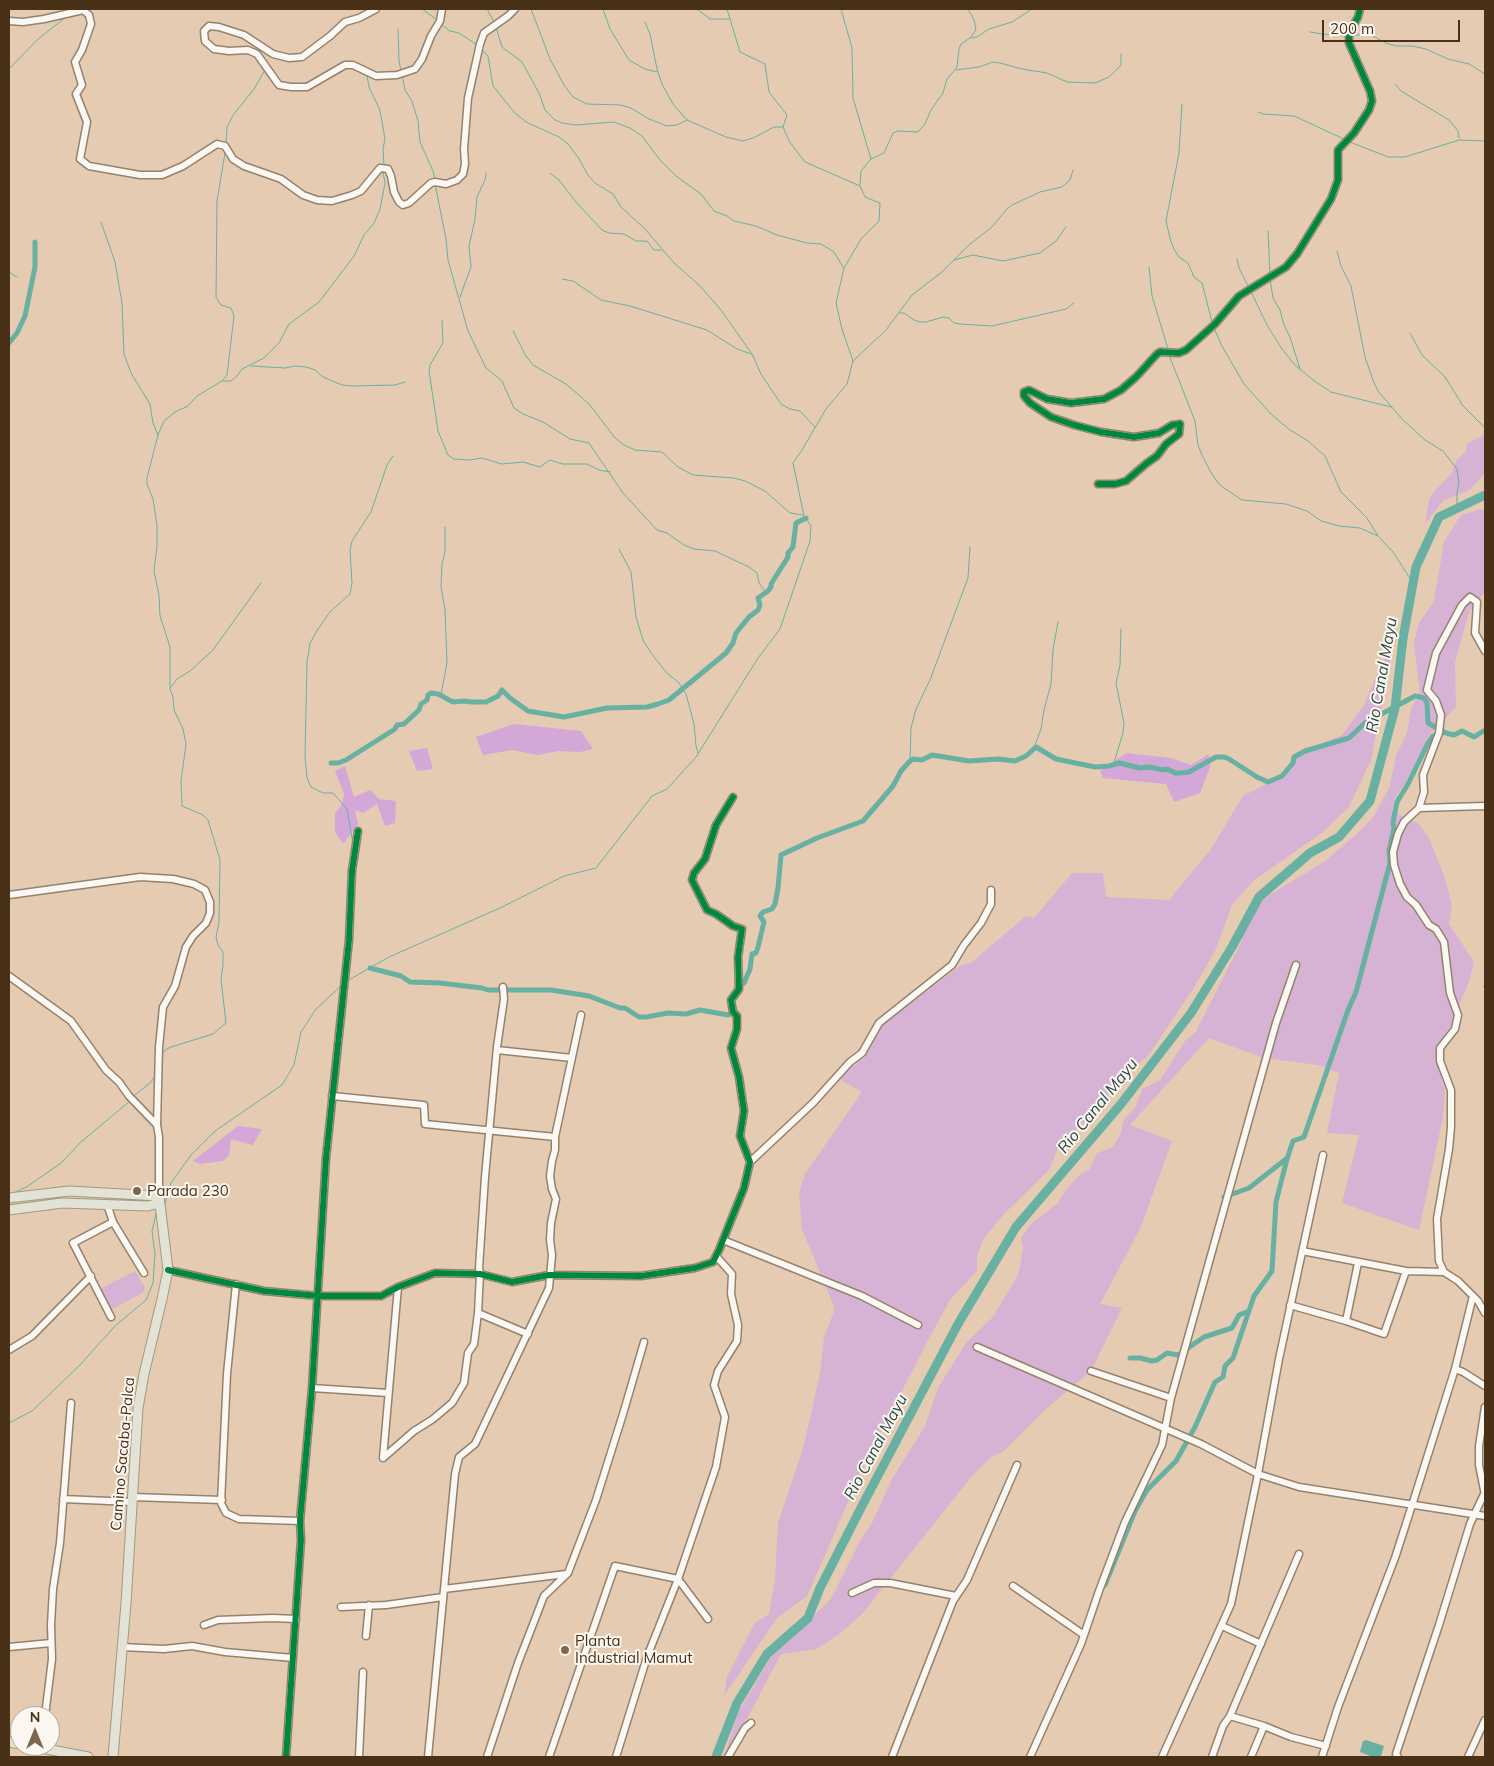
<!DOCTYPE html>
<style>
body{margin:0}
#map{position:relative;width:1494px;height:1766px;overflow:hidden;background:#e5cbb1;font-family:Mulish,sans-serif}
canvas{display:block}
.frame{position:absolute;inset:0;border:10px solid #483117;pointer-events:none}
.north{position:absolute;left:10px;top:1706px;width:50px;height:50px;box-sizing:border-box;background:#fcf6f0;border:1px solid #b4a799;border-radius:50%;rotate:0deg;font-size:14px;font-weight:700;line-height:20px;text-align:center;color:#483117}
.north::after{content:'';display:block;margin:auto;width:18px;height:22px;background:#7f674d;clip-path:polygon(50% 0,100% 100%,50% 72%,0 100%)}
.scale{position:absolute;left:1322px;top:20px;width:138px;height:22px;box-sizing:border-box;border:2px solid #483117;border-top:0;padding-left:6px;font-size:15px;line-height:18px;white-space:nowrap;color:#483117;-webkit-text-stroke:4px #fcf6f0;paint-order:stroke}
</style>
<div id="map">
<canvas width="1494" height="1766"></canvas>
<div class="frame"></div>
<div class="north">N</div>
<div class="scale">200 m</div>
</div>
<script>
const ctx = document.querySelector('canvas').getContext('2d');
ctx.lineJoin = 'round';
function fillPath(path, color) { ctx.fillStyle = color; ctx.fill(path, 'evenodd'); }
const shape = rows => new Path2D(rows.map(r => 'M' + r).join(''));
function stroke(path, color, width, dash) { ctx.strokeStyle = color; ctx.lineWidth = width; ctx.lineCap = dash ? 'butt' : 'round'; ctx.setLineDash(dash || []); ctx.stroke(path); }
function write(font, color, halo, rows, align = 'center') {
  ctx.font = font + ' Mulish,sans-serif'; ctx.lineWidth = 4; ctx.setLineDash([]); ctx.textBaseline = 'middle'; ctx.strokeStyle = halo; ctx.fillStyle = color; for (const [text, x, y, turn = 0] of rows) {
    ctx.save(); ctx.translate(x, y); ctx.rotate((+turn || 0) * Math.PI / 180); ctx.textAlign = isNaN(turn) ? turn : align; if (halo) ctx.strokeText(text, 0, 0); ctx.fillText(text, 0, 0); ctx.restore();
  }
}
fillPath(shape([
 [1485,430,1485,473,1470,490,1443,501,1425,524,1429,499,1434,492,1452,473,1457,459,1466,452,1467,444,1482,436],
 [1485,508,1485,592,1469,612,1455,663,1456,707,1431,733,1405,783,1395,798,1392,811,1419,824,1429,838,1445,878,1452,906,1449,924,1474,962,1469,982,1450,1027,1438,1043,1435,1057,1445,1090,1443,1117,1419,1230,1342,1203,1359,1135,1327,1133,1339,1073,1318,1065,1264,1058,1209,1038,1130,1125,1172,1141,1140,1229,1100,1304,1122,1308,1091,1371,1047,1408,1004,1451,990,1458,972,1476,862,1614,837,1636,816,1649,781,1654,730,1751,729,1757,724,1757,738,1713,771,1657,831,1599,861,1539,872,1523,892,1479,925,1426,938,1388,966,1343,993,1317,1018,1275,1023,1249,1021,1238,1032,1223,1058,1203,1065,1191,1078,1176,1090,1169,1097,1153,1112,1148,1120,1136,1124,1119,1135,1108,1142,1089,1160,1080,1185,1041,1195,1033,1242,941,1243,933,1263,899,1324,862,1360,831,1374,816,1390,786,1396,755,1407,733,1411,709,1420,691,1414,645,1418,625,1434,601,1444,542,1461,515],
 [1396,631,1371,760,1349,807,1323,832,1253,881,1232,905,1215,951,1193,989,1148,1056,1114,1081,1103,1107,1060,1143,1049,1170,1004,1214,984,1238,977,1256,977,1271,950,1300,932,1333,868,1456,807,1596,777,1618,724,1696,727,1677,740,1651,755,1623,769,1614,775,1579,778,1523,803,1449,820,1373,824,1337,835,1309,802,1229,799,1193,805,1174,862,1092,841,1080,847,1071,866,1056,882,1026,961,965,971,963,1026,916,1034,918,1072,873,1103,873,1106,897,1169,900,1211,849,1243,796,1282,776,1293,763,1294,757,1305,751,1342,735,1363,707],
 [135,1271,145,1288,144,1292,111,1310,100,1289]
]), '#d6b2d4');
fillPath(shape([
 [514,724,581,731,593,749,580,752,558,751,538,755,512,750,483,755,476,737],
 [427,748,433,769,417,771,409,751],
 [1126,753,1171,758,1191,765,1209,754,1210,767,1200,793,1174,802,1166,784,1103,778,1100,771],
 [345,766,354,797,370,790,379,799,396,801,395,823,385,826,377,804,363,813,355,810,358,824,343,844,335,832,335,814,342,804,344,794,335,771],
 [238,1126,262,1129,253,1145,231,1139,229,1155,223,1161,200,1164,193,1161]
]), '#d4a7d9');
fillPath(shape([
 [1366,1740,1384,1746,1381,1756,1373,1757,1360,1752,1363,1741]
]), '#67b0a2');
stroke(shape([
 [422,9,437,20],
 [487,9,495,24],
 [531,9,550,59,564,85,573,97,587,104,620,105,631,108,649,119,667,126,677,125,687,120],
 [603,9,610,29,629,60,645,69,657,72],
 [697,9,710,19,729,19],
 [841,9,852,48,853,98,871,159],
 [645,22,650,34,657,69,662,84,673,104,687,120,726,137,743,141,753,138,774,127,783,127],
 [442,25,450,31,459,33,477,45],
 [496,27,502,47,522,62,539,93,545,110,555,120,562,123,576,125,614,122,630,128,642,136,660,160,676,176,701,194,714,211,727,216,734,221,756,226,777,235,807,243,821,244,834,252,843,267],
 [398,29,399,61,401,71],
 [1310,32,1322,34,1346,36],
 [1353,35,1371,35,1386,43,1396,46,1412,46,1426,49,1448,59,1469,64,1485,74],
 [971,38,977,37,989,29,1012,22,1032,9],
 [482,50,488,56,493,86,514,112,526,122,559,137,568,144,578,157,588,175,595,183,613,194,621,207,645,229,674,263,699,285,721,310,752,354,761,374,781,404,790,409,800,411,815,427],
 [9,69,37,40,66,17],
 [956,70,979,67,993,62,1000,63,1022,69,1047,73,1067,82,1095,83,1109,77,1121,65,1121,54],
 [402,75,405,90,412,101,418,121,420,142,433,171,435,180],
 [367,76,369,87,379,108,381,116,385,139,383,149,384,165],
 [1395,84,1401,91,1449,120,1458,131,1459,138],
 [1182,104,1179,153,1166,221,1171,242,1175,251,1179,257,1188,263,1194,277,1202,283,1212,322],
 [1258,112,1263,114,1294,116,1344,139],
 [1350,142,1388,157,1405,157,1459,140,1485,141],
 [226,144,227,127,233,115,254,89,265,70],
 [550,173,559,180,576,202,602,230,609,233,624,234,636,241,647,241,654,250,661,250],
 [435,184,446,239,448,260,468,331,486,368,502,381,514,408,523,414,543,422,570,439,589,443,623,493,657,530,667,533,684,545,694,549,715,551,749,567,757,573,759,583,766,593],
 [860,185,861,171,871,159,884,153,893,133,899,131,918,132,925,124,931,110,943,93,947,79,957,67,959,49,961,44,970,38,976,30,974,20,968,9],
 [101,222,115,262,122,303,124,354,131,373,150,404,153,423,158,435],
 [1268,231,1270,275],
 [1337,251,1341,266,1351,286,1365,357,1374,383,1378,391,1402,419,1425,440,1443,451,1457,469,1459,483,1457,492,1457,509],
 [1237,259,1239,268,1248,286],
 [954,260,973,255,1003,261,1040,253,1056,241,1066,227],
 [1149,267,1152,296,1168,349],
 [9,272,17,277],
 [562,279,573,281,601,300,630,306,707,330,737,349,751,354],
 [1270,279,1273,298,1280,310,1284,325,1290,337,1300,369],
 [1251,292,1267,325,1282,349,1295,365,1313,380,1331,392,1391,407],
 [460,297,471,267,469,246,475,219,477,197,485,180,486,173],
 [900,313,904,313,914,320,920,322,926,322,943,317,949,318,954,323,960,324,992,326,1066,309,1074,303],
 [442,320,443,343,430,365,429,371,438,431,448,455,454,459,469,460,482,458,502,464,523,462,540,467,550,460,562,464,587,464,599,470,610,472],
 [1214,328,1222,346,1244,384,1271,414,1290,430,1308,441,1325,456,1341,492,1367,518,1378,536,1393,552,1413,583],
 [513,331,526,356,533,365,566,384,581,397,590,405,615,438,624,445,635,450,662,452,678,467,693,475,734,478,745,481,765,491,790,513,803,515],
 [1410,333,1422,355,1445,377,1463,406,1485,428],
 [1169,355,1195,421,1198,445,1202,455,1209,469,1218,483,1224,488,1242,500,1286,504,1307,511,1321,521,1339,526,1360,528,1378,536],
 [853,361,886,330,912,295,942,272,970,244,992,227,1006,210,1012,205,1040,192,1062,187,1070,180,1073,170],
 [251,366,285,368,295,366,306,367,315,370,323,377,342,385,353,386,395,385,405,382],
 [223,381,231,381,237,376,242,369,264,358,279,343,289,324,319,302,354,256,364,235,374,223,380,209,385,183,383,172],
 [619,549,631,572,636,617,643,640,651,653,666,672,679,683,686,694,694,724,696,746,698,753],
 [171,687,177,679,190,671,213,650,261,583],
 [441,695,447,663,445,609,441,587,442,564,445,552,445,527],
 [1034,748,1041,729,1044,710,1051,684,1053,650,1058,622],
 [910,761,911,728,916,709,930,680,968,578,970,547],
 [1113,766,1123,733,1124,723,1116,683,1120,665,1121,629],
 [353,844,347,809,333,793,323,793,311,787,307,778,305,756,307,662,310,643,318,629,330,612,350,594,352,583,350,550,352,541,371,512,387,465,393,456],
 [347,981,389,957,500,908,564,876,596,868,652,796,667,789,696,757,758,658,780,629,810,541,811,526,804,516,793,463,802,450,826,409,847,384,853,361,842,329,836,303,844,268,861,239,879,221,880,203,865,197,860,186,805,162,789,141,783,127,787,115,769,92,765,64,740,52,727,9],
 [1483,987,1485,985],
 [162,1054,165,1050,171,1047,213,1034,226,1023,221,979,223,965,223,952,218,945,216,937,219,922,220,860,208,820,203,815,182,806,181,781,186,744,183,729,174,710,173,697,170,689,170,647,160,616,159,595,154,571,157,546,157,525,153,499,147,484,147,478,158,435,164,421,175,412,188,406,197,396,222,381,227,375,234,316,231,308,221,305,216,297,217,201,225,153],
 [134,1096,151,1082,156,1075],
 [14,1193,28,1186,61,1163,81,1142,130,1101],
 [164,1207,171,1183,191,1155,215,1131,282,1085,294,1065,301,1032,316,1009,342,985],
 [9,1423,32,1411,79,1366,115,1326,146,1300,153,1283,155,1254,152,1231,156,1214]
]), '#67b0a2', 1);
stroke(shape([
 [9,343,17,333,25,316,35,267,35,242],
 [331,763,338,763,346,760,395,729,397,725,404,724,419,710,421,704,427,700,428,695,431,693,438,694,453,702,464,701,472,702,486,702,498,696,502,690,510,698,528,711,564,717,607,708,647,707,658,704,669,700,726,653,733,643,736,633,749,617,758,610,760,605,758,598,768,591,771,587,771,584,788,557,788,553,793,547,796,523,806,518],
 [370,968,401,976,410,982,440,983,482,988,488,990,551,990,589,996,620,1008,625,1008,639,1017,646,1017,668,1013,686,1014,700,1010,728,1015,732,1012],
 [737,988,744,983,750,969,752,954,756,953,758,947,764,922,760,916,763,912,772,909,775,904,778,888,781,855,817,838,863,821,893,786,901,771,910,761,913,759,922,760,932,755,969,761,998,759,1015,761,1026,756,1036,747,1056,759,1095,767,1109,766,1119,763,1140,768,1150,767,1163,770,1167,769,1175,773,1180,773,1189,772,1216,757,1224,757,1229,759,1257,777,1268,782,1282,776,1293,763,1294,757,1305,751,1349,738,1365,723,1415,696,1424,698,1427,703,1428,723,1446,733,1454,735,1462,731,1474,737,1485,730],
 [1224,1197,1249,1188,1286,1159],
 [1130,1358,1140,1358,1152,1361,1157,1360,1167,1353,1178,1355,1204,1337,1232,1328,1239,1315,1249,1311],
 [1105,1585,1135,1511,1147,1490,1176,1461,1195,1427,1215,1382,1223,1377,1225,1366,1233,1358,1254,1296,1272,1271,1276,1202,1287,1159,1293,1141,1304,1137,1348,1010,1356,992,1390,863,1389,851,1394,829,1393,822,1397,802,1408,784,1427,745,1433,736,1441,734]
]), '#67b0a2', 5);
stroke(shape([
 [716,1757,737,1703,767,1654,808,1618,820,1588,863,1504,958,1324,1016,1227,1121,1104,1191,1013,1232,947,1259,897,1310,853,1339,837,1370,801,1395,708,1403,638,1416,567,1439,517,1485,495]
]), '#67b0a2', 9);
const minor = shape([
 [376,9,359,18,345,22,330,36,302,57,289,58,273,54,244,35,219,27,209,26,204,31,205,41,214,49,229,51,248,50,257,54,279,85,291,87,307,87,345,65,353,65,376,76,397,75,415,69,422,59,431,36,440,21,442,9],
 [9,21,23,22,44,19,83,10,89,15,91,24,82,50,75,62,82,85,76,94,87,122,80,159,89,166,140,175,162,175,183,166,217,144,225,146,233,159,244,166,281,179,303,195,317,200,332,201,352,195,361,191,380,168,388,169,391,176,394,192,399,202,403,205,409,203,431,183,435,182,446,184,457,180,463,174,465,164,464,149,468,98,480,44,484,33,508,16,515,9],
 [1098,484,1115,484,1126,481,1147,463,1157,456,1166,444,1179,434,1180,424,1172,425,1159,433,1134,437,1101,432,1074,425,1051,417,1030,403,1024,396,1024,392,1029,390,1047,399,1071,403,1104,399,1121,390,1136,377,1157,354,1160,352,1179,353,1186,350,1215,324,1239,296,1286,267,1297,254,1331,199,1338,180,1338,150,1354,133,1369,110,1372,101,1370,91,1349,43,1349,33,1358,17,1360,9],
 [1485,651,1475,633,1477,602,1470,597,1462,605,1436,653,1427,690,1436,701,1441,715,1439,733,1423,775,1424,792,1419,808,1404,822,1398,834,1393,852,1394,865,1400,884,1407,897,1416,905,1429,925,1436,929,1444,942,1450,993,1458,1015,1455,1029,1440,1048,1440,1061,1451,1090,1451,1127,1449,1149,1437,1219,1439,1261,1444,1272,1458,1281,1478,1301,1485,1313],
 [1419,808,1485,806],
 [9,895,140,877,173,879,194,884,205,890,210,902,210,913,206,923,193,936,186,947,175,986,163,1007,159,1047,157,1125,159,1137,159,1196],
 [9,976,71,1021,106,1070,119,1082,129,1096,157,1125],
 [497,1050,572,1058],
 [332,1096,424,1105,425,1124,555,1137],
 [750,1162,813,1103,850,1062,862,1053,879,1023,952,965,964,945,981,923,991,904,991,890],
 [107,1204,113,1222,144,1273],
 [723,1240,862,1296,918,1325],
 [1302,1251,1406,1271,1444,1272],
 [168,1270,264,1291,319,1296,381,1296,398,1287,435,1273,480,1274,512,1282,549,1275,641,1276,695,1268,713,1262,719,1250,744,1188,750,1162,740,1136,744,1111,739,1077,731,1048,737,1029,737,1016,733,1012,731,1000,739,989,738,957,742,929,733,926,716,914,707,910,692,880,694,873,705,859,716,825,733,797],
 [236,1284,227,1374,221,1503,226,1513,239,1519,300,1521],
 [1290,1305,1346,1321,1384,1334,1406,1271],
 [478,1313,528,1334],
 [111,1317,73,1243,113,1222],
 [1346,1321,1358,1263],
 [977,1347,1201,1444,1258,1474,1299,1487,1485,1516],
 [9,1350,32,1336,91,1276],
 [1455,1369,1463,1372,1485,1386],
 [1091,1371,1171,1398],
 [312,1388,388,1393],
 [1485,1407,1479,1446,1479,1465,1485,1495],
 [383,1458,414,1431,433,1419,452,1403,464,1383,468,1353,474,1344,478,1313,480,1274,479,1268,485,1177,497,1047,504,999,503,987],
 [383,1458,398,1287],
 [132,1497,222,1500],
 [63,1499,132,1502],
 [1013,1586,1084,1635],
 [444,1589,566,1574],
 [852,1593,874,1583,890,1583,956,1596],
 [341,1607,386,1605,443,1597],
 [204,1625,218,1620,273,1618,296,1619],
 [1222,1626,1261,1644],
 [366,1636,369,1605],
 [9,1647,51,1643],
 [122,1647,164,1649,192,1646,225,1652,293,1658],
 [45,1716,52,1659,51,1625,53,1589,60,1543,71,1403],
 [1230,1716,1264,1726,1291,1737,1326,1746],
 [286,1757,301,1540,300,1521,312,1388,326,1158,349,940,352,871,358,831],
 [359,1757,363,1672],
 [428,1757,455,1474,459,1457,475,1444,549,1288,552,1255,550,1240,551,1223,556,1199,552,1189,550,1176,552,1161,555,1150,555,1137,581,1015],
 [487,1757,518,1663,544,1596,568,1573,596,1500,623,1414,644,1342],
 [549,1757,615,1566,678,1579,708,1619],
 [616,1757,647,1657,678,1579,716,1467,725,1417,714,1385,718,1371,737,1341,738,1325,731,1294,732,1274,716,1256],
 [728,1757,745,1728,751,1723],
 [892,1757,953,1601,967,1580,1017,1465],
 [1030,1757,1081,1644,1099,1591,1125,1522,1162,1445,1171,1398,1276,1023,1296,965],
 [1162,1757,1231,1604,1258,1474,1279,1359,1323,1155],
 [1212,1757,1223,1726,1230,1716,1299,1554],
 [1251,1757,1264,1726],
 [1322,1757,1338,1707,1395,1558,1414,1499,1455,1369,1473,1296],
 [1398,1757,1396,1754,1439,1625,1470,1524,1485,1492],
 [1468,1757,1485,1720]
]);
const major = shape([
 [9,1198,69,1191,159,1196,168,1270,162,1299,144,1374,138,1408,126,1603,113,1757],
 [9,1210,62,1203,148,1206,160,1203],
 [9,1742,20,1744],
 [31,1746,88,1757]
]);
stroke(minor, '#95826d', 9);
stroke(major, '#a19a7c', 11);
stroke(minor, '#fbf7f3', 6);
stroke(major, '#e2e2d6', 9);
stroke(shape([
 [1098,484,1115,484,1126,481,1147,463,1157,456,1166,444,1179,434,1180,424,1172,425,1159,433,1134,437,1101,432,1074,425,1051,417,1030,403,1024,396,1024,392,1029,390,1047,399,1071,403,1104,399,1121,390,1136,377,1157,354,1160,352,1179,353,1186,350,1215,324,1239,296,1286,267,1297,254,1331,199,1338,180,1338,150,1354,133,1369,110,1372,101,1370,91,1349,43,1349,33,1358,17,1360,9],
 [168,1270,264,1291,319,1296,381,1296,398,1287,435,1273,480,1274,512,1282,549,1275,641,1276,695,1268,713,1262,719,1250,744,1188,750,1162,740,1136,744,1111,739,1077,731,1048,737,1029,737,1016,733,1012,731,1000,739,989,738,957,742,929,733,926,716,914,707,910,692,880,694,873,705,859,716,825,733,797],
 [286,1757,301,1540,300,1521,312,1388,326,1158,349,940,352,871,358,831]
]), '#00873e', 6);
for (const [x, y, r, color] of [
 [137,1191,5,"#7f674d"],
 [565,1650,5,"#7f674d"]
]) { const dot = new Path2D(); dot.arc(x, y, r, 0, 2 * Math.PI); ctx.fillStyle = color; ctx.fill(dot); stroke(dot, '#fcf6f0', 2); }
write('15px', '#483117', '#fcf6f0', [
 ["Parada 230",147,1191],
 ["Planta",575,1641],
 ["Industrial Mamut",575,1658]
], 'left');
write('15px', '#483117', '#fcf6f0', [
 ["Camino Sacaba-Palca",123,1454,-85]
]);
write('italic 16px', '#284946', '#fcf6f0', [
 ["Rio Canal Mayu",1382,675,-80],
 ["Rio Canal Mayu",1098,1106,-51],
 ["Rio Canal Mayu",876,1447,-62]
]);
</script>
